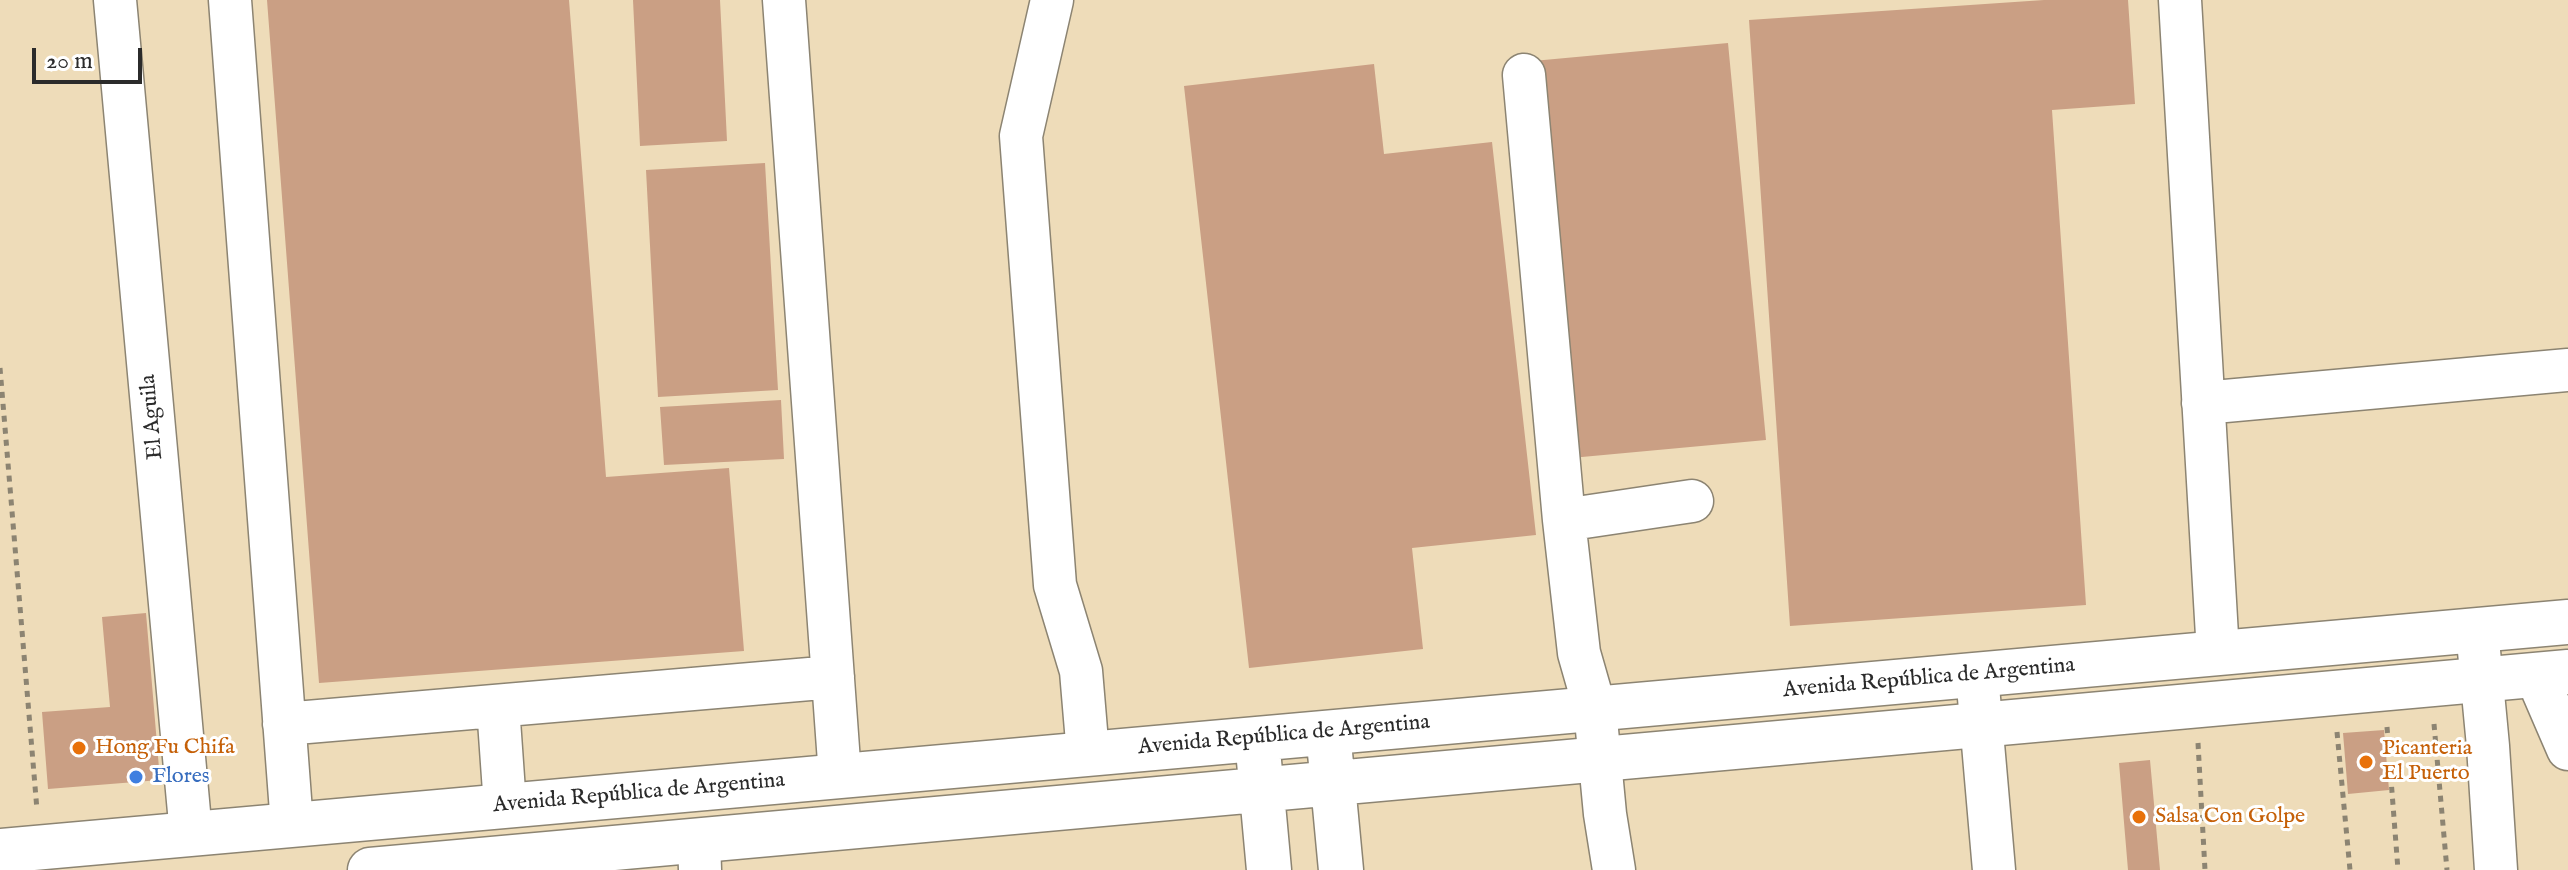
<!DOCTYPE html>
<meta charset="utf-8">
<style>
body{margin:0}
#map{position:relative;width:2568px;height:870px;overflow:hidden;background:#eedcb9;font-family:"IM FELL English",serif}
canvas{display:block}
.scale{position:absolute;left:32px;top:48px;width:110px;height:36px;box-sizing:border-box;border:4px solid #2b2b2b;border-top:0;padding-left:10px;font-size:24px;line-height:28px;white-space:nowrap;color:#2b2b2b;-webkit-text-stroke:6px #fff;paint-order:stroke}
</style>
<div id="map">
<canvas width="2568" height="870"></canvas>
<div class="scale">20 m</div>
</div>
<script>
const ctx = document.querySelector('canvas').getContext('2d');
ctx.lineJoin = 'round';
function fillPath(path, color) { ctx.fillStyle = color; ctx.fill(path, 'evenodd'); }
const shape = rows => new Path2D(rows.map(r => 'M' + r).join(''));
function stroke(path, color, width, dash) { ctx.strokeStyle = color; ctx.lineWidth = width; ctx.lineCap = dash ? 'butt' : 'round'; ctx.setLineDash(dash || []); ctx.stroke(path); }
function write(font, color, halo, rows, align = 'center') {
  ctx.font = font + ' "IM FELL English",serif'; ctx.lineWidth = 6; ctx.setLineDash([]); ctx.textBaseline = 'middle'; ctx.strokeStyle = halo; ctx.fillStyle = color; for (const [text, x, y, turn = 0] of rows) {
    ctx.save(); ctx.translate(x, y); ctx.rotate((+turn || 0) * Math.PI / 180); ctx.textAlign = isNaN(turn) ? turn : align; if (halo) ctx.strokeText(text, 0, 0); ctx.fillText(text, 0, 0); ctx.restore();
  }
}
fillPath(shape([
 [267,0,569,0,606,477,729,468,744,651,319,683],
 [633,0,720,0,727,141,640,146],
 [2044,0,2128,0,2135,104,2052,110,2086,605,1790,626,1749,20],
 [1728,43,1766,440,1571,458,1533,61],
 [1374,64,1384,154,1492,142,1536,535,1412,548,1423,649,1249,668,1184,86],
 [765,163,778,390,658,397,646,170],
 [781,400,784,459,664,465,660,407],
 [146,613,160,780,48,789,42,712,110,707,102,617],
 [2384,730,2389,790,2348,794,2343,733],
 [2150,760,2160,870,2128,870,2119,763]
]), '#ca9f84');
const minor = shape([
 [115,0,191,834],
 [230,0,292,825],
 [784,0,840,776],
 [1052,0,1021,136,1055,585,1081,671,1088,754],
 [2180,0,2218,653],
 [1524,75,1564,520,1579,653,1595,709,1605,814,1614,870],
 [2203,403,2568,370],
 [1564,520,1692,501],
 [2477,630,2488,746,2496,870],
 [1977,675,1994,870],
 [2536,675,2568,749],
 [498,706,505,806],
 [284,724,833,677],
 [699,840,700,870]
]);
const major = shape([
 [1330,753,1341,870],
 [1259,761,1269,870],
 [0,851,2568,622],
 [370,870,2568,672]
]);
stroke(minor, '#8c8472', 45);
stroke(major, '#8c8472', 47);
stroke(shape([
 [0,368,37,810],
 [2434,724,2447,870],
 [2387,727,2398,870],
 [2337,732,2350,870],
 [2198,743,2205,870]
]), '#8c8472', 5, [6, 6]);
stroke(minor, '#fff', 42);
stroke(major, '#fff', 44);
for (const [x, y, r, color] of [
 [79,748,8,"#e8710a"],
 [2366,762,8,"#e8710a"],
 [136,777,8,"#3f7fe0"],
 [2139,817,8,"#e8710a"]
]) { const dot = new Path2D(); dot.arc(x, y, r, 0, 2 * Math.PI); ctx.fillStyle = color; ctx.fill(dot); stroke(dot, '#fff', 3); }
write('22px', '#2b2b2b', '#fff', [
 ["El Aguila",153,417,-95],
 ["Avenida República de Argentina",1929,679,-5],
 ["Avenida República de Argentina",1284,736,-5],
 ["Avenida República de Argentina",639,794,-5]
]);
write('22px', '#c56008', '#fff', [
 ["Hong Fu Chifa",95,748],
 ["Picanteria",2382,749],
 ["El Puerto",2382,774],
 ["Salsa Con Golpe",2155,817]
], 'left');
write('22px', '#366cbe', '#fff', [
 ["Flores",152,777]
], 'left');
</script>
